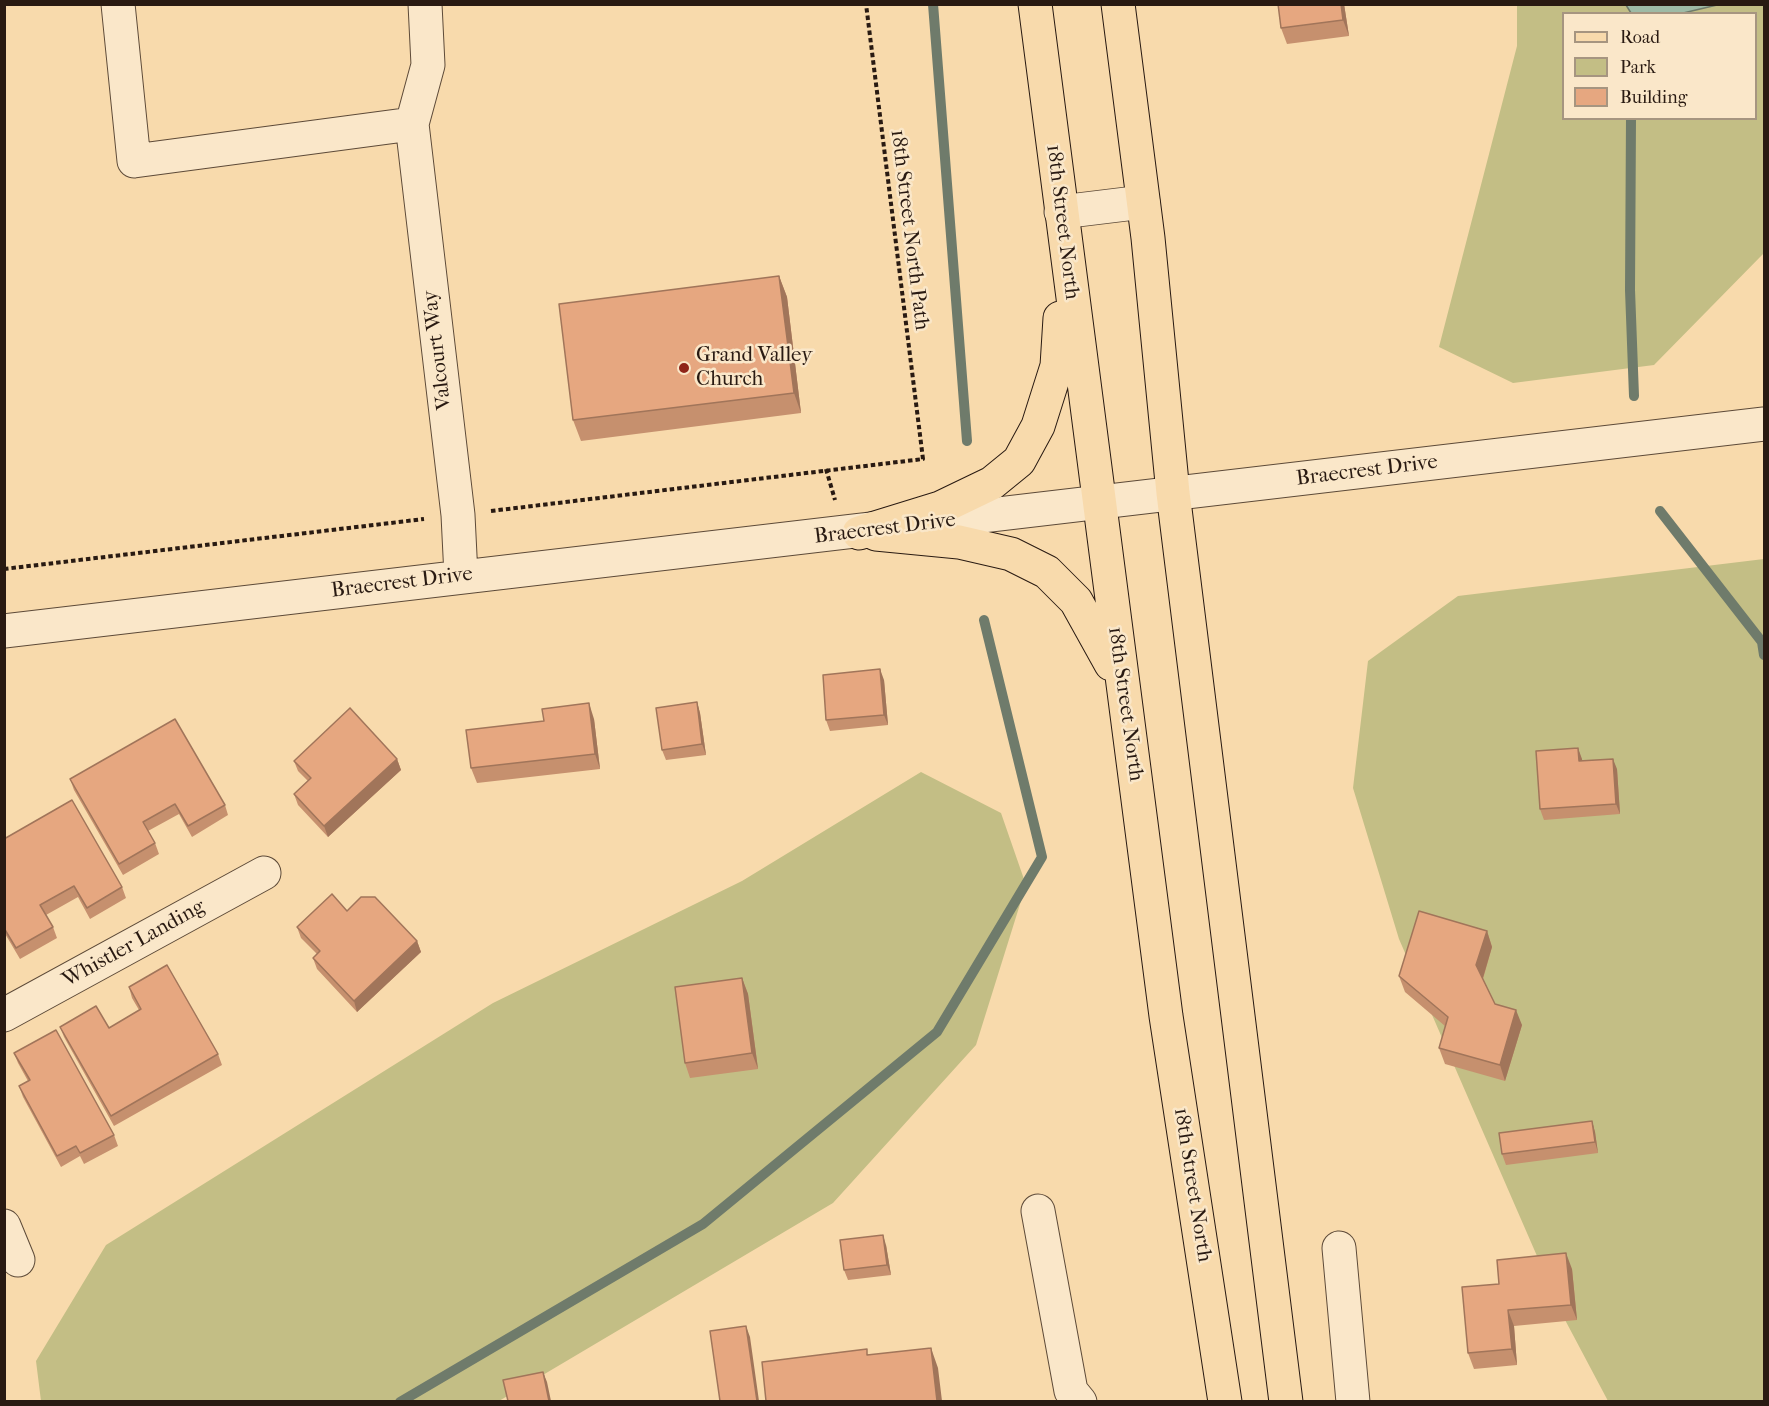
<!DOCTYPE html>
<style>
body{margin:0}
#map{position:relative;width:1769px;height:1406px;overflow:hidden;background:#f8daac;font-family:"IM FELL French Canon",serif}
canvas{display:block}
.frame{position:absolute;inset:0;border:6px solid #291a12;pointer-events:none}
.legend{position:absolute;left:1562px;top:12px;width:195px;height:108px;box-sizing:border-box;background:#fae7c9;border:2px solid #a69580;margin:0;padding:8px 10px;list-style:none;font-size:18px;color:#291a12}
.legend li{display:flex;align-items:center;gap:12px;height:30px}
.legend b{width:30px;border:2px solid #a69580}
</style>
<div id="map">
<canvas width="1769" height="1406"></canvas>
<div class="frame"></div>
<ul class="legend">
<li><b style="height:8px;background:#f8daac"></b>Road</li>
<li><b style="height:16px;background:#c3be85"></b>Park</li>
<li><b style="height:16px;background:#e6a780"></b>Building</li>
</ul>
</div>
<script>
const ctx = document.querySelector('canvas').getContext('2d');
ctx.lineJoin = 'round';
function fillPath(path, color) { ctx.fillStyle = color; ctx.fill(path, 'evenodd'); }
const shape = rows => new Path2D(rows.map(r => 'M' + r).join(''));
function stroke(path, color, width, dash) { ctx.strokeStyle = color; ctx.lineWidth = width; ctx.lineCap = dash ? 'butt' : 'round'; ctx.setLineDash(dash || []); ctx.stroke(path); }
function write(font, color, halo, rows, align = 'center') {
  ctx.font = font + ' "IM FELL French Canon",serif'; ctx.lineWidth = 5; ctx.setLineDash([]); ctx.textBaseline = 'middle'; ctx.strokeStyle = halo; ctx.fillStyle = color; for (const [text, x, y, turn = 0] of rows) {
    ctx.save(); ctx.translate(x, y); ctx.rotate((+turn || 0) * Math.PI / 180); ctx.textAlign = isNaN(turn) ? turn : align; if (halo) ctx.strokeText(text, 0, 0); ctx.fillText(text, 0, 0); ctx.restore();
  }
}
fillPath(shape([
 [1517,5,1626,5,1631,13,1564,14,1564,118,1756,118,1756,14,1679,13,1717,5,1764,5,1764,253,1654,365,1513,383,1439,347,1517,46],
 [1764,559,1764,1401,1608,1401,1564,1318,1399,939,1353,788,1368,661,1458,596],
 [921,772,1001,813,1026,885,976,1045,833,1203,499,1401,41,1401,36,1361,106,1245,493,1003,742,881]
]), '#c3be85');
const water = shape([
 [1626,5,1717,5,1679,14,1631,13,1626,5]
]);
fillPath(water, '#9ebba6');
stroke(water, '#6f7b6b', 1.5);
stroke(shape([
 [933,4,967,441],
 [1631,118,1630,290,1634,396],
 [1660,511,1762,642,1764,655],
 [400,1402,703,1224,937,1032,1042,857,984,620]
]), '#6f7b6b', 10);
const minor = shape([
 [118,4,134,161,412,124],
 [425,4,428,65,412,124,458,515,461,576],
 [1061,212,1143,202],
 [4,631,1764,424],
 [4,1015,264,873],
 [1038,1211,1071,1391,1080,1402],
 [4,1226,18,1260],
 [1339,1248,1353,1402]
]);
const major = shape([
 [1035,4,1166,1016,1225,1402],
 [1118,4,1148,238,1173,493,1286,1402],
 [859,533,940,508,992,483,1019,461,1038,426,1057,366,1060,318],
 [876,534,959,542,1011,554,1047,572,1076,601,1111,664]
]);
stroke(minor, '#5d4a38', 35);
stroke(major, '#291a12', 35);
stroke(shape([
 [826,469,835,500],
 [491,511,923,459,866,4],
 [4,569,424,519]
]), '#291a12', 4, [4.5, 3]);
stroke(minor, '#fae7c9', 33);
stroke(major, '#f8daac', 33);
fillPath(shape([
 [1344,4,1349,36,1287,44,1281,28],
 [779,276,787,297,801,413,581,441,573,420],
 [884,680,888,725,830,731,826,720],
 [697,702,700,713,706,755,666,760,662,750],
 [594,719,600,769,477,783,471,768,544,721],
 [1578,748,1582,761,1617,769,1620,814,1544,820,1540,809],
 [397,759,401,770,328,837,298,805,294,794,308,781,298,771,294,761],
 [70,779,225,805,228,815,192,837,179,814,148,831,155,843,159,854,123,875,74,790],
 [4,839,122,887,126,898,90,919,78,897,46,915,53,927,57,938,20,959,4,932],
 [347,911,417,941,421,952,357,1012,317,969,313,958,317,954,301,938,297,927],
 [1487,931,1492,947,1483,979,1495,1004,1522,1025,1505,1081,1445,1064,1439,1048,1445,1026,1405,992,1399,976],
 [742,978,748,994,758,1069,690,1078,685,1063],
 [129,987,218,1054,222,1065,114,1126,64,1037,60,1027,109,1028,139,1010,132,998],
 [14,1053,114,1135,118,1146,84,1164,80,1156,61,1167,23,1097,19,1086,28,1081,18,1063],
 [1592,1121,1595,1132,1598,1153,1506,1165,1502,1154],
 [886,1245,891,1275,848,1280,844,1270],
 [1572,1269,1577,1320,1514,1326,1517,1365,1474,1369,1468,1353,1499,1284]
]), '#c6906e');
fillPath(shape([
 [1341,4,1344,4,1349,36,1343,20],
 [779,276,787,297,801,413,794,393],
 [880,669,884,680,888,725,884,715],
 [697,702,700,713,706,755,702,744],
 [589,703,594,719,600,769,595,754],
 [1578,748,1582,759,1583,772,1579,761],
 [397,759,401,770,328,837,324,826],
 [1613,759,1617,769,1620,814,1616,804],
 [1487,931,1492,947,1482,981,1476,965],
 [417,941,421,952,357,1012,354,1001],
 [742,978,748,994,758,1069,752,1053],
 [1516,1010,1522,1025,1505,1081,1500,1065],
 [1592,1121,1595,1132,1598,1153,1595,1142],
 [883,1235,886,1245,891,1275,887,1265],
 [1566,1253,1572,1269,1577,1320,1571,1305],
 [1508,1310,1514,1326,1517,1365,1512,1349],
 [746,1326,750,1337,759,1401,757,1401],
 [931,1348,938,1368,942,1401,937,1401],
 [543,1372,547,1382,551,1401,549,1401]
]), '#a1755a');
const building = shape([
 [1278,4,1341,4,1343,20,1281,28,1278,4],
 [779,276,794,393,573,420,559,304,779,276],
 [880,669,884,715,826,720,823,675,880,669],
 [697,702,702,744,662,750,656,708,697,702],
 [589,703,595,754,471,768,466,730,544,721,542,709,589,703],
 [350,708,397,759,324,826,294,794,311,778,294,761,350,708],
 [175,719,225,805,188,826,175,804,143,822,155,843,119,864,70,779,175,719],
 [1578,748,1579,761,1613,759,1616,804,1540,809,1536,751,1578,748],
 [72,800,122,887,87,908,74,886,40,905,53,927,16,948,4,928,4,839,72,800],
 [332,894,347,911,361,897,375,897,417,941,354,1001,313,958,320,951,297,927,332,894],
 [1419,911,1487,931,1476,965,1495,1004,1516,1010,1500,1065,1439,1048,1448,1017,1399,976,1419,911],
 [167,965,218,1054,111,1116,60,1027,96,1006,109,1028,141,1009,129,987,167,965],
 [742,978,752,1053,685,1063,675,987,742,978],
 [56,1030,114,1135,80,1153,76,1146,57,1156,19,1086,30,1080,14,1053,56,1030],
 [1592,1121,1595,1142,1502,1154,1499,1133,1592,1121],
 [883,1235,887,1265,844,1270,840,1240,883,1235],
 [1566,1253,1571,1305,1508,1310,1512,1349,1468,1353,1462,1287,1499,1284,1497,1260,1566,1253],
 [746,1326,757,1401,720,1401,710,1331,746,1326],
 [931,1348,937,1401,766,1401,762,1362,867,1349,867,1355,931,1348],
 [543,1372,549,1401,508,1401,503,1380,543,1372]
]);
fillPath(building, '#e6a780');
stroke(building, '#a1755a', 1.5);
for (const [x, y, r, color] of [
 [684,368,6,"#8f2418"]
]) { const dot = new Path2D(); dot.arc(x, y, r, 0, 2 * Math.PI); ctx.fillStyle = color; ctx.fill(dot); stroke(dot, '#fae7c9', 2); }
write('21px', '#291a12', '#fae7c9', [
 ["18th Street North",1062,222,83],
 ["18th Street North Path",909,230,83],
 ["Valcourt Way",438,350,-97],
 ["Braecrest Drive",1367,471,-7],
 ["Braecrest Drive",885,529,-7],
 ["Braecrest Drive",402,583,-7],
 ["18th Street North",1125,704,82],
 ["Whistler Landing",134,944,-29],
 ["18th Street North",1192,1185,81]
]);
write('21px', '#291a12', '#fae7c9', [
 ["Grand Valley",696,356],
 ["Church",696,380]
], 'left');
</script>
